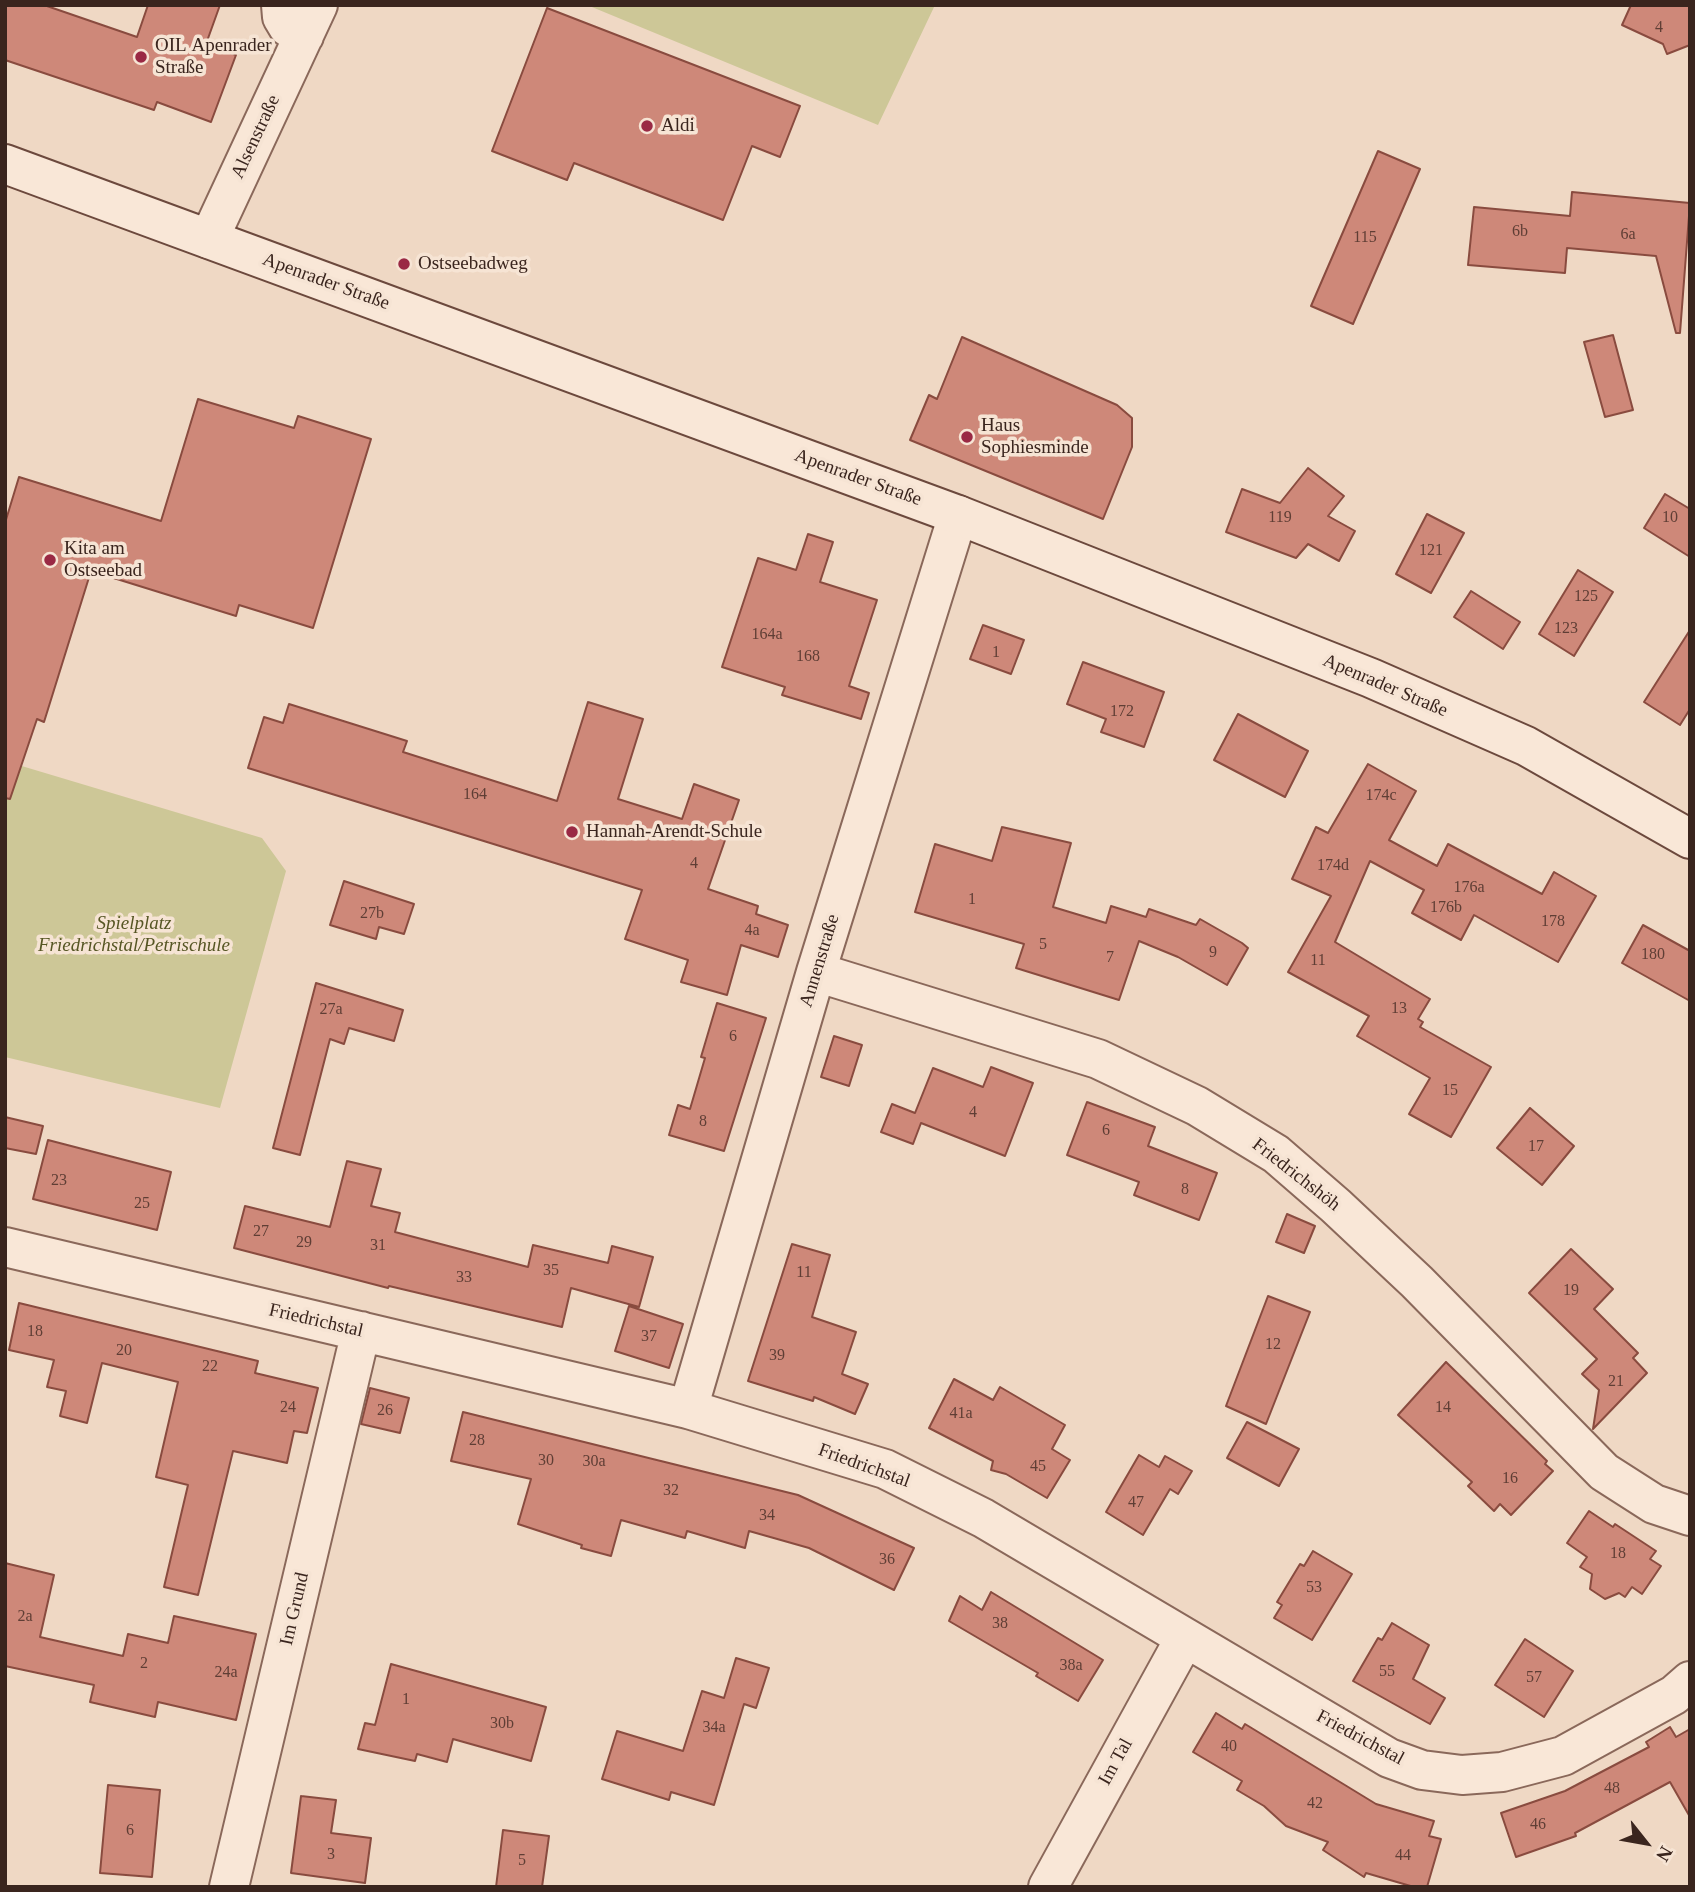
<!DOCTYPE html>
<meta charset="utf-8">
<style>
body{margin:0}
#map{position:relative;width:1695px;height:1892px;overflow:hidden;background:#efd8c4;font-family:"Times New Roman",serif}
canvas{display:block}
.frame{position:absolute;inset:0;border:7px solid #3a251e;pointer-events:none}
.north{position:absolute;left:1611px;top:1808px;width:70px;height:70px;-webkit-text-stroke:5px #f6e4d4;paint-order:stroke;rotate:121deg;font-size:19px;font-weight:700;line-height:28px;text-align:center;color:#3a251e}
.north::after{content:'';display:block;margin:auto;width:24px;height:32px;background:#3a251e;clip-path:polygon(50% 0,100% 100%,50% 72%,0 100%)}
</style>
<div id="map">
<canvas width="1695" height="1892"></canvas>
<div class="frame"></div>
<div class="north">N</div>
</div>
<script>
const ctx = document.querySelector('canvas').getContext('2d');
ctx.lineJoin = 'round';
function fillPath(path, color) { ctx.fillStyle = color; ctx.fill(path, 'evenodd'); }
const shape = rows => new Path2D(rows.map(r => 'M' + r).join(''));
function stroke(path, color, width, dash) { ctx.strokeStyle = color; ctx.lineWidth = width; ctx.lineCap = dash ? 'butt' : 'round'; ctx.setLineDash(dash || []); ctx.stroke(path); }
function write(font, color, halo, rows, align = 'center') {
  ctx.font = font + ' "Times New Roman",serif'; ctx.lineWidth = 7; ctx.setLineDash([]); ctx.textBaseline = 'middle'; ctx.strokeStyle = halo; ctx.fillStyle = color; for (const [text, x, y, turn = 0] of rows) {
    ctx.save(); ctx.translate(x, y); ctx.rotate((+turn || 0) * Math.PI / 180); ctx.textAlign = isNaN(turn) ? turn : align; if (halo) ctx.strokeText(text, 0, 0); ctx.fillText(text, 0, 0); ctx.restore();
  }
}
fillPath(shape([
 [587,5,935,5,878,125],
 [5,761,262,838,286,871,220,1108,5,1057]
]), '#cdc797');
const building = shape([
 [5,5,44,5,137,37,148,5,220,5,206,44,236,55,211,122,157,102,154,110,5,60,5,5],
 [1631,5,1690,5,1690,45,1667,54,1663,44,1622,25,1631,5],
 [547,8,800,106,780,157,752,146,723,220,574,163,567,180,492,151,547,8],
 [1378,151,1420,169,1353,324,1311,306,1378,151],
 [1572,192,1690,203,1680,333,1676,333,1656,256,1567,248,1565,273,1468,265,1474,207,1570,216,1572,192],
 [1613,335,1633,410,1605,417,1584,342,1613,335],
 [962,337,1117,405,1132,418,1132,447,1103,519,910,440,929,395,937,399,962,337],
 [198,399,294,428,298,416,371,439,313,628,239,605,236,616,91,571,44,722,37,719,10,799,5,798,5,523,19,477,161,521,198,399],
 [1308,468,1344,496,1328,516,1355,531,1339,561,1308,544,1296,558,1226,532,1242,489,1280,503,1308,468],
 [1665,494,1690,509,1690,557,1644,528,1665,494],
 [1427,514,1464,533,1431,593,1396,574,1427,514],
 [808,534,833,542,820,582,877,600,849,686,869,693,861,719,782,695,785,687,722,667,758,558,796,570,808,534],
 [1578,570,1613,592,1574,656,1539,634,1578,570],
 [1471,591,1520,622,1503,649,1454,617,1471,591],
 [983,625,1024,640,1011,674,970,659,983,625],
 [1690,630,1690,709,1680,725,1644,702,1690,630],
 [1083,662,1164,692,1144,747,1101,732,1106,719,1067,704,1083,662],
 [588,702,643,719,618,799,682,819,694,784,739,800,708,889,758,906,756,914,788,925,778,957,741,945,727,995,681,982,688,960,625,939,642,890,248,768,264,717,283,723,289,704,407,741,403,752,557,801,588,702],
 [1238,714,1308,751,1285,797,1214,760,1238,714],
 [1368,764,1416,791,1389,840,1437,866,1448,844,1542,894,1554,872,1596,896,1558,962,1474,915,1461,940,1412,913,1424,890,1370,861,1335,942,1430,999,1418,1019,1423,1022,1420,1027,1491,1067,1451,1137,1409,1114,1430,1078,1357,1036,1369,1016,1288,972,1331,896,1292,879,1316,827,1328,833,1368,764],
 [1002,827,1071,843,1053,907,1106,923,1111,906,1146,917,1149,909,1196,925,1200,919,1242,943,1248,948,1227,985,1178,957,1139,941,1119,1000,1016,968,1024,944,915,912,935,844,992,861,1002,827],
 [344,881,414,904,404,934,379,927,376,939,330,925,344,881],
 [1643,925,1690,951,1690,1001,1622,963,1643,925],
 [316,983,403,1010,394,1041,349,1028,344,1044,330,1039,300,1155,273,1148,316,983],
 [717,1003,766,1018,724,1151,669,1135,678,1105,690,1109,705,1058,701,1057,717,1003],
 [834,1036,862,1045,849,1086,821,1077,834,1036],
 [991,1067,1033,1083,1005,1156,921,1123,913,1144,881,1132,892,1104,915,1113,933,1068,983,1087,991,1067],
 [1087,1102,1155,1127,1148,1146,1217,1173,1199,1220,1134,1195,1139,1182,1067,1155,1087,1102],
 [1530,1108,1574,1146,1542,1185,1497,1148,1530,1108],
 [5,1117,43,1126,36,1154,5,1148,5,1117],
 [48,1140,171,1172,157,1230,33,1199,48,1140],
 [347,1161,381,1169,371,1206,400,1213,395,1232,528,1267,533,1245,608,1263,612,1246,653,1257,639,1307,571,1288,562,1327,389,1286,388,1288,234,1248,245,1206,330,1227,347,1161],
 [1287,1214,1315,1226,1304,1253,1276,1242,1287,1214],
 [792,1244,830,1255,812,1317,856,1332,842,1374,868,1384,855,1414,814,1397,813,1401,748,1381,792,1244],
 [1571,1249,1613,1289,1594,1309,1638,1353,1633,1358,1647,1373,1593,1429,1599,1390,1582,1374,1597,1359,1529,1293,1571,1249],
 [1268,1296,1310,1312,1266,1424,1226,1406,1268,1296],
 [19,1303,258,1361,255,1373,318,1388,307,1433,294,1431,287,1463,233,1451,198,1595,164,1587,188,1485,156,1477,178,1382,102,1363,87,1423,60,1416,66,1391,47,1387,54,1360,9,1350,19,1303],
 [629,1306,683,1324,669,1368,615,1351,629,1306],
 [1446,1362,1547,1461,1545,1464,1553,1471,1511,1515,1500,1504,1494,1511,1468,1486,1472,1482,1398,1415,1446,1362],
 [954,1379,993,1400,1000,1387,1065,1425,1052,1449,1070,1460,1047,1498,1006,1474,991,1470,993,1461,929,1428,954,1379],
 [370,1388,409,1398,400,1433,361,1424,370,1388],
 [463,1412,798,1495,914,1548,894,1590,809,1548,749,1531,745,1548,687,1531,685,1538,621,1520,611,1556,581,1548,582,1545,518,1524,531,1479,451,1461,463,1412],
 [1247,1422,1299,1449,1279,1486,1227,1458,1247,1422],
 [1139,1455,1159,1467,1165,1456,1192,1471,1178,1494,1170,1489,1143,1535,1106,1512,1139,1455],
 [1589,1511,1613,1527,1615,1524,1656,1551,1650,1559,1661,1566,1642,1594,1632,1587,1625,1597,1619,1593,1605,1599,1590,1589,1592,1574,1580,1567,1587,1557,1567,1543,1589,1511],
 [1313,1551,1352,1574,1312,1640,1274,1618,1282,1605,1277,1602,1300,1564,1304,1566,1313,1551],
 [5,1563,54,1575,40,1637,123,1656,128,1634,168,1643,174,1616,256,1634,236,1720,158,1702,155,1717,90,1702,94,1685,5,1666,5,1563],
 [991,1592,1103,1660,1078,1701,1036,1676,1038,1673,949,1621,960,1596,982,1610,991,1592],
 [1392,1623,1429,1645,1413,1679,1445,1698,1430,1724,1353,1681,1378,1638,1382,1640,1392,1623],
 [1525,1639,1573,1671,1544,1717,1495,1685,1525,1639],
 [736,1658,769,1668,756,1708,744,1704,714,1805,671,1792,669,1800,602,1779,617,1731,683,1751,702,1691,724,1698,736,1658],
 [391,1664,546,1707,531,1761,453,1739,447,1762,417,1754,415,1761,358,1749,365,1723,375,1725,391,1664],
 [1216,1713,1242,1729,1245,1724,1376,1804,1434,1821,1429,1836,1441,1839,1427,1887,1414,1887,1366,1873,1364,1877,1323,1850,1328,1842,1286,1826,1264,1806,1237,1790,1242,1781,1193,1752,1216,1713],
 [1670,1727,1676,1737,1690,1729,1690,1817,1670,1782,1575,1833,1576,1836,1516,1857,1501,1813,1565,1791,1649,1747,1646,1742,1670,1727],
 [108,1785,160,1790,152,1877,100,1873,108,1785],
 [301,1796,336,1800,331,1833,371,1838,365,1883,291,1873,301,1796],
 [503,1830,549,1836,542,1887,496,1887,503,1830]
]);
fillPath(building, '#ce8879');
stroke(building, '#894b3f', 2);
const minor = shape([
 [281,5,282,17,288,27,304,36],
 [209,239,318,5],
 [816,972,1098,1059,1197,1106,1276,1154,1336,1206,1417,1282,1604,1472,1654,1504,1690,1516],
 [5,1247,688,1409,885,1469,983,1518,1389,1758,1422,1770,1462,1775,1502,1772,1563,1756,1674,1695,1690,1681],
 [688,1409,816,972,958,515],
 [229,1887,361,1331],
 [1048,1887,1185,1638]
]);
const secondary = shape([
 [5,164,958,515,1371,678,1526,746,1690,839]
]);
stroke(minor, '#8a685a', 42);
stroke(secondary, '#6c493d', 42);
stroke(minor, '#f9e7d7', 38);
stroke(secondary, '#f9e7d7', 38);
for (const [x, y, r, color] of [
 [141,57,7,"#9a2944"],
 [647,126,7,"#9a2944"],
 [404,264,7,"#9a2944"],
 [967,437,7,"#9a2944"],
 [50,560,7,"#9a2944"],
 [572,832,7,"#9a2944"]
]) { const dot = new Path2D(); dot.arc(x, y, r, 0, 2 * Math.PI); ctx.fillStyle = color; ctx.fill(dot); stroke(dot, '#f6e4d4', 2.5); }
write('16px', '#5f3e35', null, [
 ["4",1659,28],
 ["6b",1520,232],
 ["6a",1628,235],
 ["115",1365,238],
 ["119",1280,518],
 ["10",1670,518],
 ["121",1431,551],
 ["125",1586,597],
 ["123",1566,629],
 ["164a",767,635],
 ["1",996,653],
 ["168",808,657],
 ["172",1122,712],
 ["164",475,795],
 ["174c",1381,796],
 ["4",694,864],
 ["174d",1333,866],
 ["176a",1469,888],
 ["1",972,900],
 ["176b",1446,908],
 ["27b",372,914],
 ["178",1553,922],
 ["4a",752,931],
 ["5",1043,945],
 ["9",1213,953],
 ["180",1653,955],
 ["7",1110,958],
 ["11",1318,961],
 ["13",1399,1009],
 ["27a",331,1010],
 ["6",733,1037],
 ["15",1450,1091],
 ["4",973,1113],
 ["8",703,1122],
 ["6",1106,1131],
 ["17",1536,1147],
 ["23",59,1181],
 ["8",1185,1190],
 ["25",142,1204],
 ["27",261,1232],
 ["29",304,1243],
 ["31",378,1246],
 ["35",551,1271],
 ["11",804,1273],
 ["33",464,1278],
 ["19",1571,1291],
 ["18",35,1332],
 ["37",649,1337],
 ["12",1273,1345],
 ["20",124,1351],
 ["39",777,1356],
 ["22",210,1367],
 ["21",1616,1382],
 ["24",288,1408],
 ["14",1443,1408],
 ["26",385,1411],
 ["41a",961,1414],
 ["28",477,1441],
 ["30",546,1461],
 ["30a",594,1462],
 ["45",1038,1467],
 ["16",1510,1479],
 ["32",671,1491],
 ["47",1136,1503],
 ["34",767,1516],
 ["18",1618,1554],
 ["36",887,1560],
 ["53",1314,1588],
 ["2a",25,1617],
 ["38",1000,1624],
 ["2",144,1664],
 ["38a",1071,1666],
 ["55",1387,1672],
 ["24a",226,1673],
 ["57",1534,1678],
 ["1",406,1700],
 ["30b",502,1724],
 ["34a",714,1728],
 ["40",1229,1747],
 ["48",1612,1789],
 ["42",1315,1804],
 ["46",1538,1825],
 ["6",130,1831],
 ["3",331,1855],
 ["44",1403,1856],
 ["5",522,1861]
]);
write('19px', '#3a251e', '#f6e4d4', [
 ["OIL Apenrader",155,46],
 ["Straße",155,68],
 ["Aldi",661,126],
 ["Ostseebadweg",418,264],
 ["Haus",981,426],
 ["Sophiesminde",981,448],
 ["Kita am",64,549],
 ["Ostseebad",64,571],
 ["Hannah-Arendt-Schule",586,832]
], 'left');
write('19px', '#3a251e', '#f6e4d4', [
 ["Alsenstraße",256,137,-65],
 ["Apenrader Straße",326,282,20],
 ["Apenrader Straße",858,478,20],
 ["Apenrader Straße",1385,686,23],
 ["Annenstraße",820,961,-73],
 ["Friedrichshöh",1296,1175,38],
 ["Friedrichstal",316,1321,13],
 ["Friedrichstal",864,1466,20],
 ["Im Grund",295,1609,-77],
 ["Friedrichstal",1360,1738,28],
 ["Im Tal",1116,1762,-61]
]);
write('italic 19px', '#565624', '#f6e4d4', [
 ["Spielplatz",134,924],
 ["Friedrichstal/Petrischule",134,946]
]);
</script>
